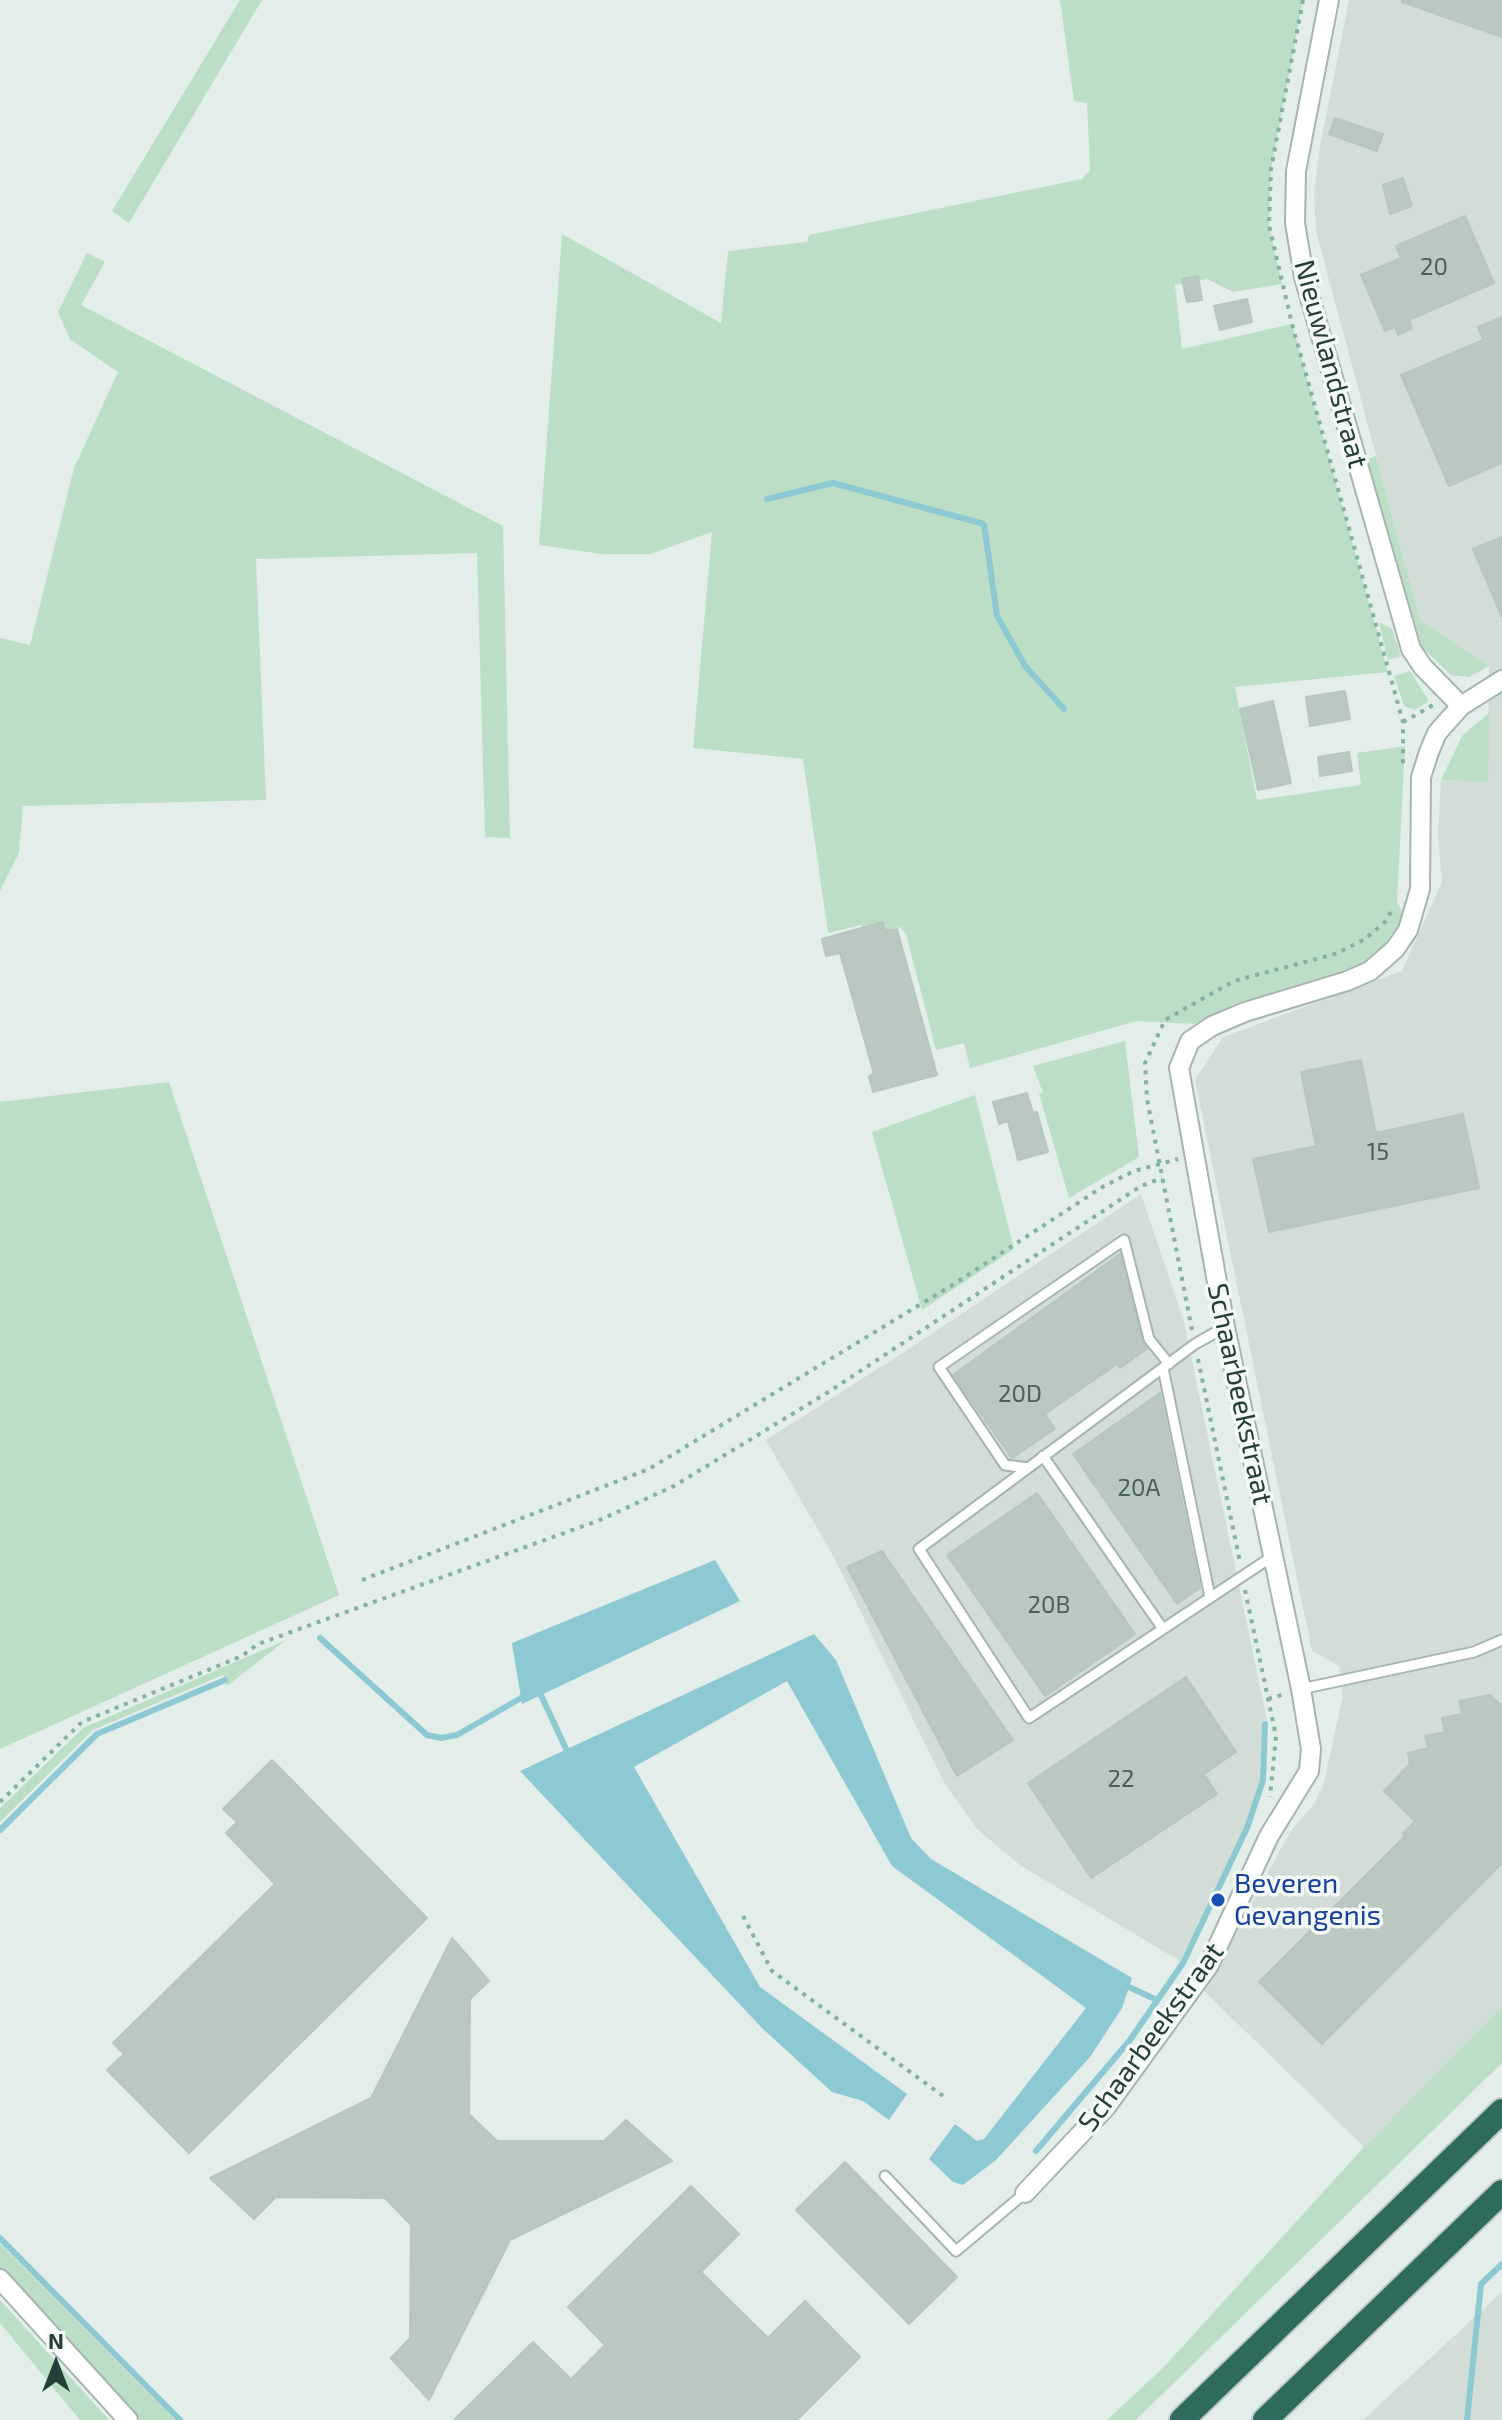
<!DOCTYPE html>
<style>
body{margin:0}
#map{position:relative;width:1502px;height:2420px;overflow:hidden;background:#e3ede9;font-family:"Exo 2",sans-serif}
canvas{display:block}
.north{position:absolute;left:16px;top:2324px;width:80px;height:80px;-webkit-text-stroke:6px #f4f9f7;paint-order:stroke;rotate:0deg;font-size:22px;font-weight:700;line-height:32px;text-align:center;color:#233f37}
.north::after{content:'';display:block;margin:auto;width:28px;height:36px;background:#233f37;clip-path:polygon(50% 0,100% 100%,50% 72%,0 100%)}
</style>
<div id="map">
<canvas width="1502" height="2420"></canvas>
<div class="north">N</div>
</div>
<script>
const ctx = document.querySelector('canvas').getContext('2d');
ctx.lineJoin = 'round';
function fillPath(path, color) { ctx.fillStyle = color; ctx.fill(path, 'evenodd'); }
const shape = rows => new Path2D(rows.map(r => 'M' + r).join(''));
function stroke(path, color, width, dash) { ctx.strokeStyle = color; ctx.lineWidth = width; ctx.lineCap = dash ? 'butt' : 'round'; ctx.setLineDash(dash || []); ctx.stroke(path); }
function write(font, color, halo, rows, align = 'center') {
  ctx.font = font + ' "Exo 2",sans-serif'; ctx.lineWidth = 7; ctx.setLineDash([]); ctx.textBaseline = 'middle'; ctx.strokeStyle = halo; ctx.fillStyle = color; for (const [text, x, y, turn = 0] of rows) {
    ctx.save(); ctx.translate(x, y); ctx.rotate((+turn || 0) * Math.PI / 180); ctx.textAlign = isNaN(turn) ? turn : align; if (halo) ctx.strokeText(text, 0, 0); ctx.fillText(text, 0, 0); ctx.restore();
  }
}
fillPath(shape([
 [1349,0,1502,0,1502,2007,1364,2147,1204,1991,1290,1832,1314,1804,1324,1783,1343,1695,1339,1666,1312,1651,1195,1080,1223,1037,1402,971,1442,882,1438,836,1441,780,1488,781,1489,666,1420,620,1316,231,1314,192,1320,147],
 [1141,1194,1184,1322,1267,1720,1262,1721,1260,1780,1245,1828,1180,1961,1020,1865,977,1829,943,1781,835,1559,766,1440,912,1347],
 [1502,2292,1502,2420,1363,2420]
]), '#d2ddd7');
fillPath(shape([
 [240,0,262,0,129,223,112,211],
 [1060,0,1303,0,1271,169,1269,225,1282,284,1233,292,1207,279,1175,285,1182,349,1292,324,1388,672,1235,687,1257,800,1361,785,1357,753,1405,746,1397,901,1404,917,1385,943,1361,965,1233,1004,1194,1024,1137,1021,970,1068,964,1043,936,1050,906,934,900,927,865,937,861,925,828,933,803,759,693,748,712,532,650,554,602,554,539,545,562,234,721,323,728,251,807,242,809,235,1082,179,1090,170,1087,103,1074,101],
 [87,253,105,262,81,305,503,526,510,838,485,837,477,553,256,559,266,800,23,806,19,853,0,891,0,638,30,645,74,468,118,372,70,339,58,312],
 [1376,456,1420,620,1489,666,1469,677,1451,675,1422,647,1367,459],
 [1379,622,1392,629,1401,656,1388,660],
 [1410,671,1429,701,1415,710,1404,706,1394,676],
 [1490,712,1488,782,1441,780,1462,736],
 [1125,1041,1139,1157,1069,1198,1039,1093,1043,1093,1033,1066],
 [169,1082,339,1595,0,1749,0,1102],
 [975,1095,1014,1249,922,1310,872,1132],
 [286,1640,227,1686,223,1675,93,1730,0,1822,0,1808,83,1728],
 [1502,2007,1502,2063,1136,2420,1107,2420,1163,2368,1364,2147],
 [0,2243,175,2420,140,2420,0,2269],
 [0,2300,109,2420,80,2420,0,2323]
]), '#bcdec5');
fillPath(shape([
 [715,1560,740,1601,522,1704,512,1643],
 [814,1634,836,1660,911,1838,931,1859,1132,1978,1122,2008,1090,2057,996,2160,963,2185,953,2182,929,2159,955,2124,977,2141,984,2139,1086,2008,892,1866,787,1681,634,1767,760,1987,907,2094,889,2120,863,2101,832,2092,762,2028,520,1771]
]), '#8cc9d2');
stroke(shape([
 [767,499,833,483,984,524,997,616,1025,666,1064,709],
 [320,1638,427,1735,441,1738,457,1735,521,1698],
 [541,1695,566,1749],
 [0,1830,97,1734,225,1680],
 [1129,1987,1157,2000],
 [1036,2151,1130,2040,1183,1963,1247,1828,1263,1780,1265,1724],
 [0,2238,180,2420],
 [1467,2420,1481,2284,1502,2264]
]), '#8cc9d2', 6);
const building = shape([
 [1402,0,1502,0,1502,37,1402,2,1402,0],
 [1335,118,1383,134,1377,151,1329,134,1335,118],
 [1403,178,1412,206,1390,214,1383,185,1403,178],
 [1465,216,1494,283,1409,320,1412,328,1398,335,1395,327,1385,331,1361,275,1401,258,1396,246,1465,216],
 [1198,276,1202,300,1187,302,1182,279,1198,276],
 [1247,299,1252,322,1220,330,1214,306,1247,299],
 [1502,317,1502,463,1449,486,1401,375,1483,340,1478,327,1502,317],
 [1502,537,1502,617,1473,549,1502,537],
 [1345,691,1350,719,1310,726,1306,697,1345,691],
 [1273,701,1291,783,1258,790,1240,709,1273,701],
 [1349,752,1352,771,1320,776,1318,757,1349,752],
 [883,922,885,931,897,929,937,1075,873,1092,869,1076,874,1074,840,953,826,956,822,939,883,922],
 [1361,1060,1376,1133,1463,1114,1479,1188,1269,1232,1253,1159,1316,1146,1301,1072,1361,1060],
 [1027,1093,1033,1113,1037,1112,1048,1152,1018,1160,1008,1121,999,1124,993,1102,1027,1093],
 [1120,1254,1142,1341,1147,1349,1120,1368,1117,1364,1045,1414,1055,1429,1012,1458,953,1375,1120,1254],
 [1160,1393,1200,1588,1177,1604,1073,1454,1160,1393],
 [1037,1493,1135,1634,1045,1696,947,1555,1037,1493],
 [882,1551,1013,1740,957,1776,847,1567,882,1551],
 [1186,1677,1236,1752,1204,1774,1217,1794,1091,1878,1028,1783,1186,1677],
 [1490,1695,1502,1706,1502,1863,1322,2044,1259,1982,1405,1836,1403,1834,1415,1821,1384,1791,1410,1764,1408,1753,1428,1748,1425,1736,1445,1732,1442,1718,1462,1714,1459,1701,1490,1695],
 [272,1760,427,1918,189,2153,107,2070,124,2054,113,2043,275,1884,226,1833,237,1822,223,1809,272,1760],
 [452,1938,489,1981,470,1999,469,2114,497,2141,604,2141,626,2120,672,2161,510,2240,429,2400,391,2358,410,2338,411,2225,385,2198,276,2197,254,2219,210,2178,371,2098,452,1938],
 [845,2162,957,2277,909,2324,796,2210,845,2162],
 [691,2186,739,2234,701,2272,768,2338,805,2301,860,2357,797,2420,454,2420,533,2342,571,2379,605,2345,568,2307,691,2186]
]);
fillPath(building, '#b9c8c1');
stroke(building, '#b6c7bf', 2);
const lane = shape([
 [1225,1327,1195,1344,919,1549,1029,1718,1273,1556],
 [1163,1368,1210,1597],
 [1043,1456,1163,1629],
 [1028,1468,1005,1465,939,1367,1124,1240,1149,1339,1169,1364],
 [1301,1689,1474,1652,1502,1640],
 [885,2176,956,2251,1025,2193]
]);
const street = shape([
 [1329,0,1296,171,1295,223,1304,277,1411,649,1423,667,1461,706],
 [1025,2193,1106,2107,1209,1965,1269,1836,1309,1771,1311,1749,1301,1689,1225,1327,1179,1068,1190,1041,1212,1026,1245,1012,1347,981,1370,971,1395,949,1408,930,1420,889,1421,777,1429,752,1437,733,1461,706,1502,680],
 [0,2279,128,2420]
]);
const highway = shape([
 [1182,2420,1502,2111],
 [1265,2420,1502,2192]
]);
stroke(lane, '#a6b5b0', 13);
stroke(street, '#a6b5b0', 22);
stroke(highway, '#c1c9c7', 28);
stroke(shape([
 [1303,0,1271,169,1269,225,1292,324,1403,722,1403,765],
 [1403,722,1435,704],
 [1192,1330,1147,1099,1145,1063,1165,1020,1234,981,1335,954,1365,939,1386,921,1393,908],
 [1198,1359,1240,1562],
 [362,1580,649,1469,954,1284,1104,1186,1134,1171,1178,1159],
 [1245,1590,1276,1736,1270,1797],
 [1268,1699,1285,1694],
 [0,1802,82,1722,242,1656,258,1644,600,1520,674,1486,830,1391,1141,1186,1162,1178],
 [743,1916,772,1971,943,2096]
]), '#84b1a2', 4, [4, 6]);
stroke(lane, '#fff', 9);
stroke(street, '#fff', 18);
stroke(highway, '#2e6b5d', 24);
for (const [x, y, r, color] of [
 [1218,1900,8,"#1a4fb4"]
]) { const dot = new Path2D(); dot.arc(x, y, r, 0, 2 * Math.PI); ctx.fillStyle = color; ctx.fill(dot); stroke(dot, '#f4f9f7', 3); }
write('24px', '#48615a', null, [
 ["20",1434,267],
 ["15",1378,1152],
 ["20D",1020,1394],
 ["20A",1139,1488],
 ["20B",1049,1605],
 ["22",1121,1779]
]);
write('28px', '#233f37', '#f4f9f7', [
 ["Nieuwlandstraat",1331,364,75],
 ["Schaarbeekstraat",1240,1394,78],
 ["Schaarbeekstraat",1151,2037,-54]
]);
write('28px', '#164399', '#f4f9f7', [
 ["Beveren",1234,1884],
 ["Gevangenis",1234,1916]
], 'left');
</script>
